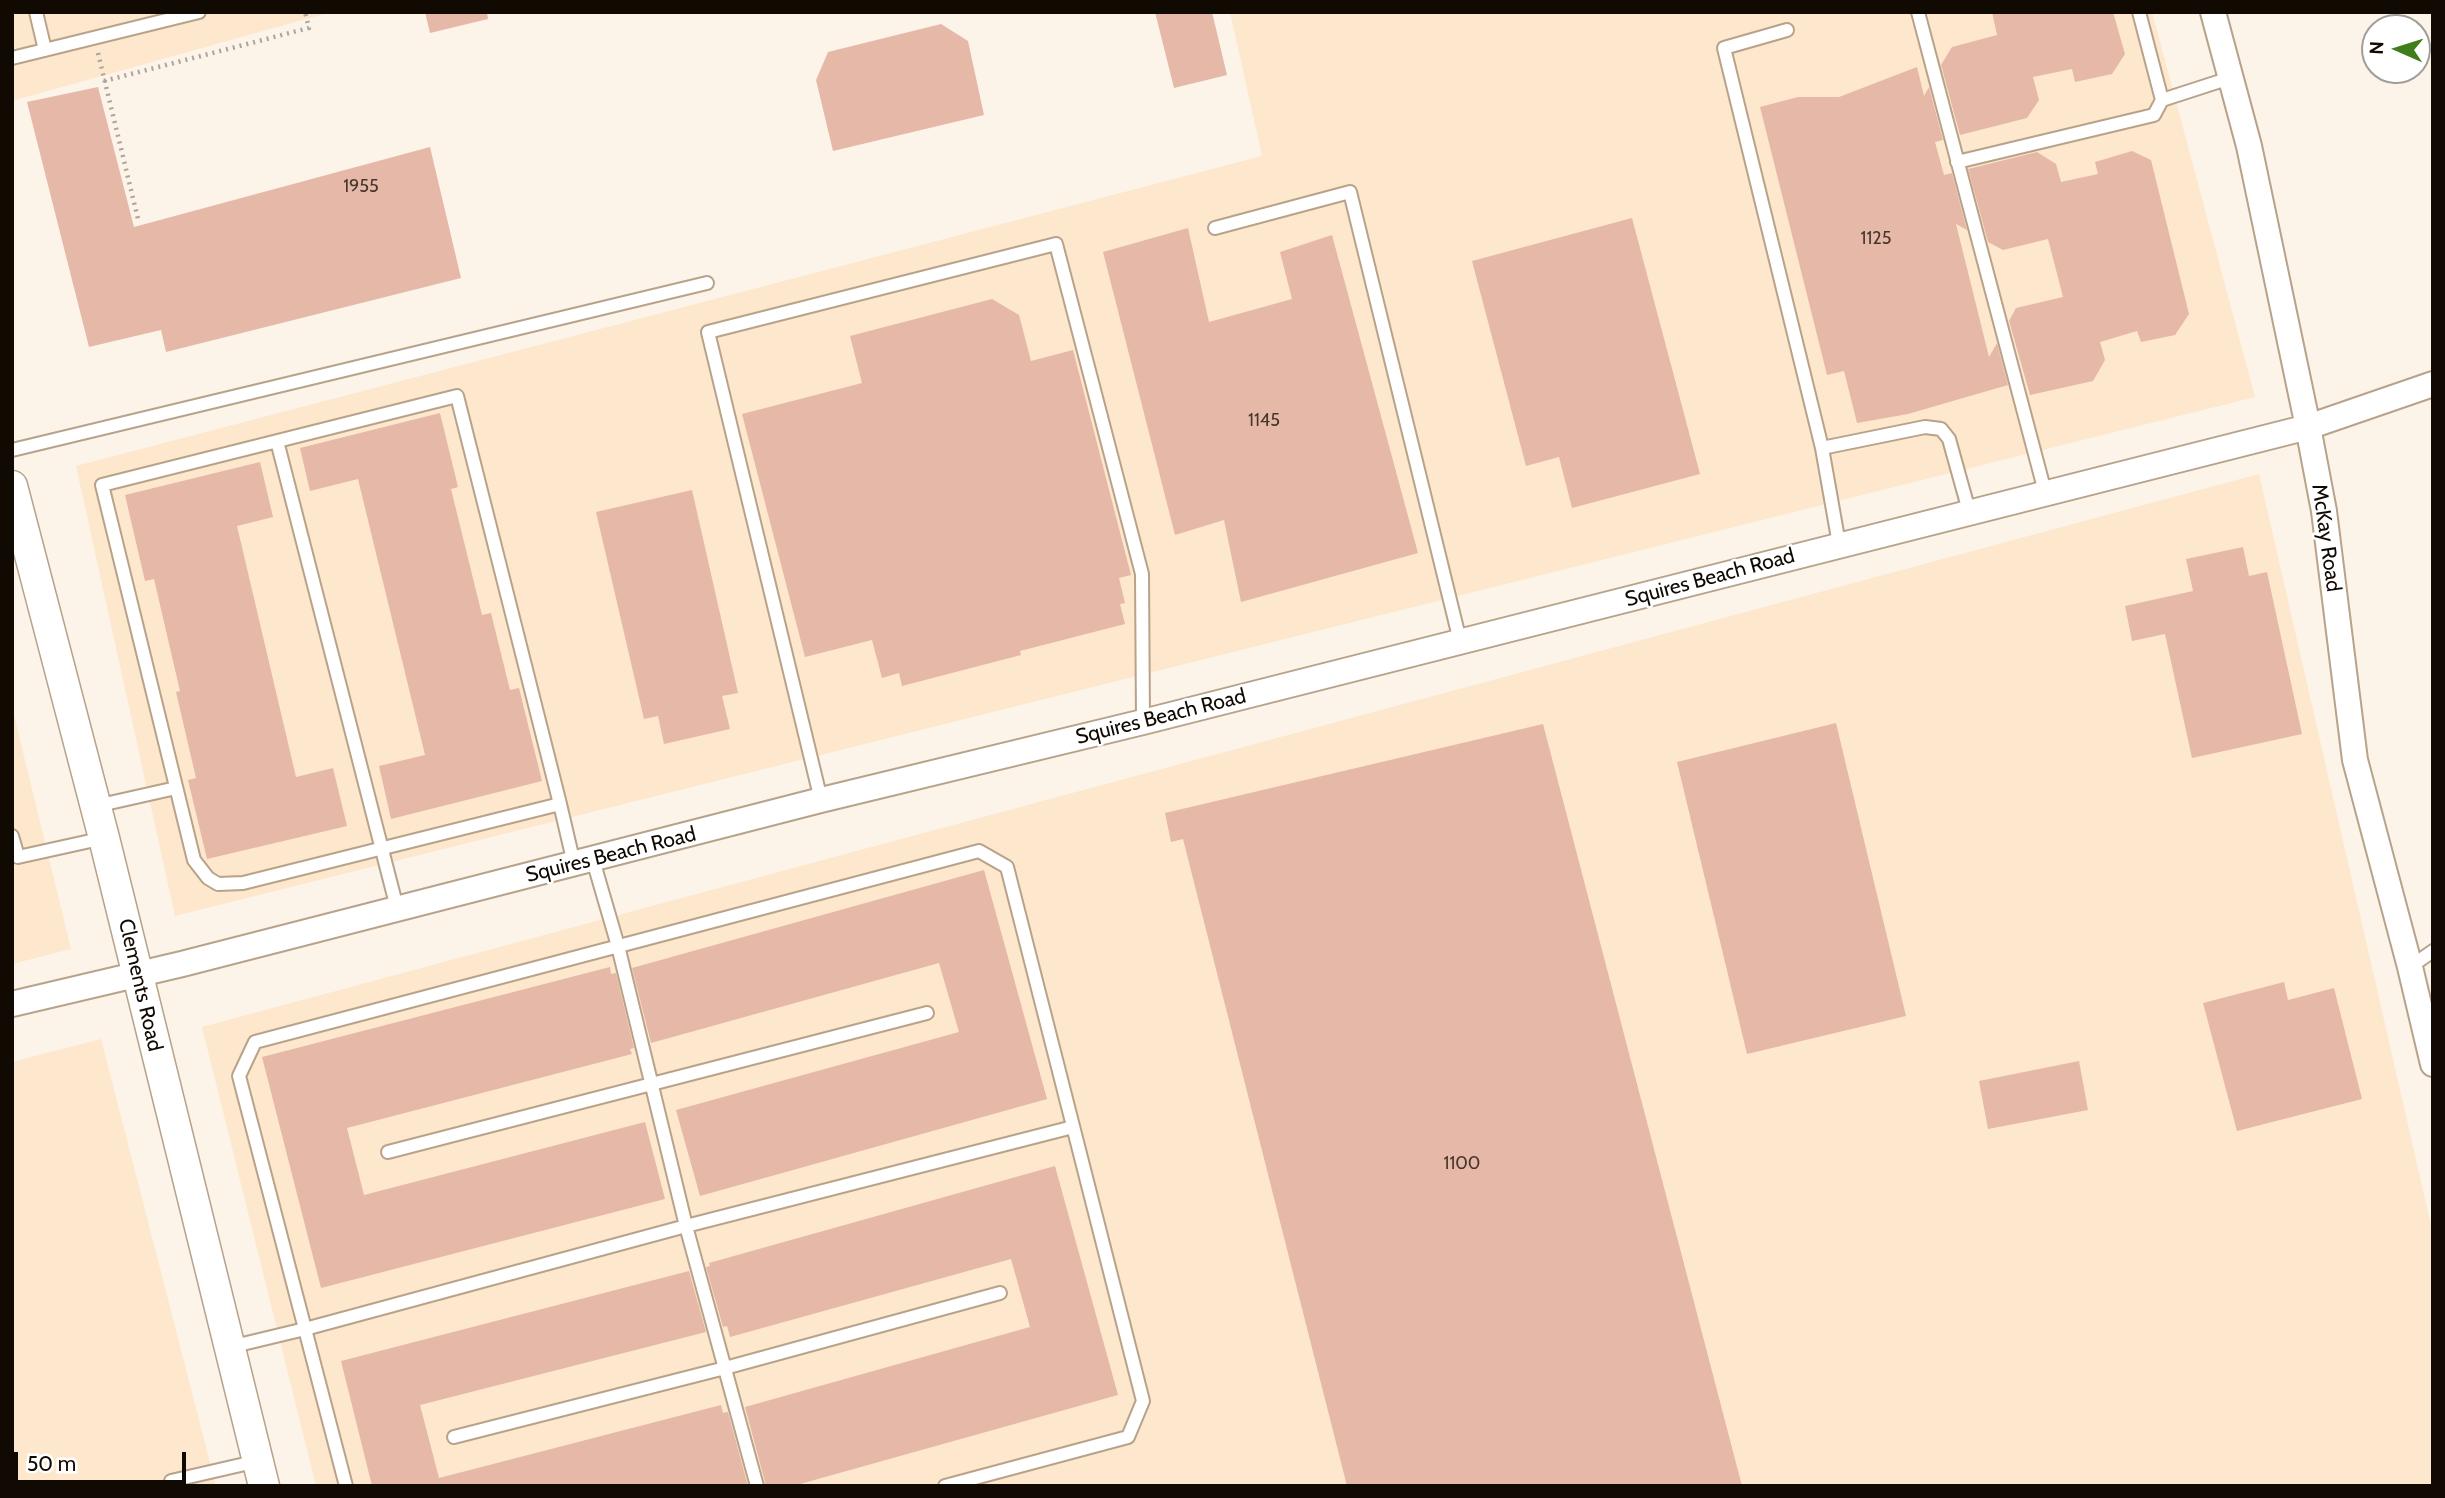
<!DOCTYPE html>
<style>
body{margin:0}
#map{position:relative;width:2445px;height:1498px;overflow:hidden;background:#fcf3e9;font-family:Cabin,sans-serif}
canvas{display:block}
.frame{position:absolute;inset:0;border:14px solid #110a03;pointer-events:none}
.north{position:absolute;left:2361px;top:14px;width:70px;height:70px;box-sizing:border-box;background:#fff;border:2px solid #a09d9a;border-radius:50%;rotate:273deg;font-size:19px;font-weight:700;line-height:28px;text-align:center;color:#110a03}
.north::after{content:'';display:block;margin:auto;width:24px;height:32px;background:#407e1c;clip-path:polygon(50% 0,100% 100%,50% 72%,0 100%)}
.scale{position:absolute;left:14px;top:1452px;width:172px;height:32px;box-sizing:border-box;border:4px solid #110a03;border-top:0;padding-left:9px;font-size:21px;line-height:24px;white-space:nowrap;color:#110a03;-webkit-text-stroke:5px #fff;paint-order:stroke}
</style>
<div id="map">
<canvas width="2445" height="1498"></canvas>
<div class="frame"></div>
<div class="north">N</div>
<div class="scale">50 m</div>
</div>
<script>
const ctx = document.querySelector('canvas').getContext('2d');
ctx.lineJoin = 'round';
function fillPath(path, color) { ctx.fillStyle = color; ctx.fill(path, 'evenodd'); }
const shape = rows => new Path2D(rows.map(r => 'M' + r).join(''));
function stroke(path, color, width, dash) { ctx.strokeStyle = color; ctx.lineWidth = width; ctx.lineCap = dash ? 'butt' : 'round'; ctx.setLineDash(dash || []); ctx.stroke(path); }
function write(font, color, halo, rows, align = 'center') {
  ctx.font = font + ' Cabin,sans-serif'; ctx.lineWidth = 5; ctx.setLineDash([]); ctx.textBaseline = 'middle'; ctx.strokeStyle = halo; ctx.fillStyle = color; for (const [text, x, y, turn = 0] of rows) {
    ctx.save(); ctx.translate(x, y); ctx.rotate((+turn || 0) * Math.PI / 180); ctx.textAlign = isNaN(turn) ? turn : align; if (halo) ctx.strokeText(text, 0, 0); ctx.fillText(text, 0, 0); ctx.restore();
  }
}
fillPath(shape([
 [12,12,331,12,12,101],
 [1230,12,2152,12,2255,397,175,916,76,466,1262,156],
 [2259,474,2433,1234,2433,1486,316,1486,202,1027],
 [12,707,71,949,12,964],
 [101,1039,216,1486,12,1486,12,1062]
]), '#fde7cd');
fillPath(shape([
 [425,12,487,12,488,19,430,33],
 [1155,12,1212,12,1227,75,1174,88],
 [1992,12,2113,12,2125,54,2112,74,2075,82,2072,69,2033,77,2039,100,2027,118,1960,135,1941,65,1952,47,1997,35],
 [941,24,968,41,984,115,833,151,816,80,828,52],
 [1917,67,1924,96,1929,87,1943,140,1935,142,1944,175,1952,173,1967,230,1956,224,1989,357,1997,343,2008,385,1908,414,1857,423,1844,371,1827,375,1760,107,1798,97,1839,97],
 [98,87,134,227,430,147,461,278,166,352,161,330,89,347,27,102],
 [2132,151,2151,160,2189,314,2175,335,2141,342,2137,331,2100,342,2105,360,2093,381,2030,395,2009,321,2016,308,2063,297,2048,239,2003,250,1988,242,1968,169,2037,152,2056,164,2061,182,2098,174,2095,162],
 [1632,218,1700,474,1572,508,1559,457,1526,466,1472,261],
 [1188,228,1209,322,1292,299,1280,252,1332,235,1418,553,1241,602,1224,520,1175,535,1103,252],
 [992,299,1019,315,1031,361,1073,350,1131,575,1119,578,1125,603,1120,604,1125,624,1020,651,1021,655,902,686,899,673,882,678,872,640,805,657,742,414,862,383,850,336],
 [440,413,458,487,451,489,482,615,491,613,510,690,519,688,542,781,391,819,379,766,425,755,358,479,310,491,300,448],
 [260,462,273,517,237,526,296,777,333,768,347,826,207,859,188,780,196,778,176,692,180,691,154,579,145,581,125,495],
 [692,490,738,693,722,696,730,729,664,744,658,716,644,719,596,512],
 [2243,547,2249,576,2267,572,2302,734,2192,758,2165,634,2132,641,2125,606,2193,591,2186,559],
 [1836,723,1906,1016,1747,1054,1677,762],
 [1543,724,1742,1486,1347,1486,1183,839,1171,842,1165,813],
 [984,870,1047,1099,700,1196,676,1110,959,1032,939,963,651,1043,632,968],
 [610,967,611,974,616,973,634,1048,630,1049,632,1054,347,1128,364,1195,645,1122,665,1199,321,1288,262,1057],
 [2284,982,2288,1000,2334,988,2362,1099,2237,1131,2203,1003],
 [2079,1061,2088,1110,1988,1129,1979,1081],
 [1055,1166,1118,1395,793,1486,766,1486,745,1407,1030,1327,1011,1259,730,1337,727,1326,723,1327,706,1267,710,1266,709,1263],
 [689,1271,706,1332,420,1405,439,1478,721,1405,723,1413,728,1412,748,1486,372,1486,341,1361]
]), '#e6b8a8');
const service = shape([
 [36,12,45,50],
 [1918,12,2045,492],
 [2139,12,2162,100,2230,78],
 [1787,30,1724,48,1822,448,1839,544],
 [12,58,199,12],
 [1957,162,2154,115,2162,100],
 [1215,228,1350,192,1460,641],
 [457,396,560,804,243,883,218,884,208,878,194,860,102,485,457,396],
 [277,441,397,908],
 [1822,448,1925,427,1941,429,1949,439,1969,511],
 [12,450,707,283],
 [821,800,708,332,1056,244,1142,574,1143,722],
 [560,804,574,864],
 [96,806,176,788],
 [12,836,18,857,104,838],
 [593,860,618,946,686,1226,757,1486],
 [2410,967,2433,951],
 [388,1152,927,1013],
 [230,1347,305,1329,686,1226,1073,1127],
 [454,1437,725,1368,1000,1293],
 [172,1486,171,1481,258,1461],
 [346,1486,239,1076,255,1042,979,851,1007,867,1143,1401,1128,1437,945,1486]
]);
const minor = shape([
 [2213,12,2249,146,2308,427,2324,511,2355,760,2410,967,2433,1064],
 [12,1004,182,964,821,800,1143,722,2308,427,2433,384]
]);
const tertiary = shape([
 [12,486,104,838,264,1486]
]);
stroke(service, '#b8a28a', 16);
stroke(minor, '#b8a28a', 28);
stroke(tertiary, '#b8a28a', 33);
stroke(shape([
 [98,53,138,219],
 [104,81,309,28,305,12]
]), '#ada59c', 4.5, [2, 5]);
stroke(service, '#fff', 12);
stroke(minor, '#fff', 24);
stroke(tertiary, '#fff', 30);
write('18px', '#46362c', null, [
 ["1955",361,187],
 ["1125",1876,239],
 ["1145",1264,421],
 ["1100",1462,1164]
]);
write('21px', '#110a03', '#fff', [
 ["McKay Road",2326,538,82],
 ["Squires Beach Road",1710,578,-15],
 ["Squires Beach Road",1161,717,-14],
 ["Squires Beach Road",611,855,-14],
 ["Clements Road",140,985,77]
]);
</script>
